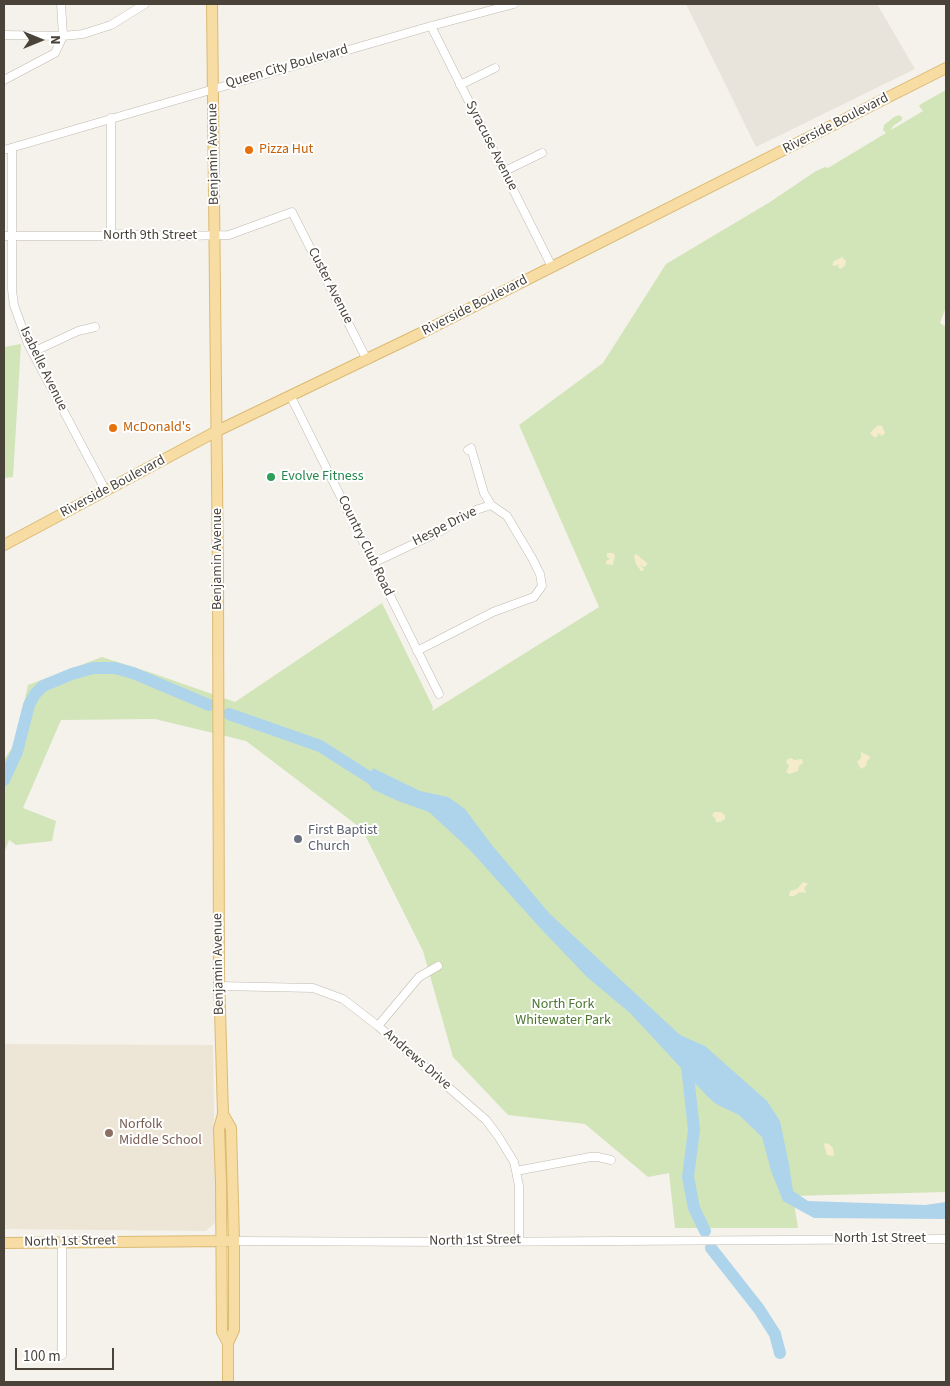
<!DOCTYPE html>
<style>
body{margin:0}
#map{position:relative;width:950px;height:1386px;overflow:hidden;background:#f5f2ec;font-family:"Source Sans 3",sans-serif}
canvas{display:block}
.frame{position:absolute;inset:0;border:5px solid #49433a;pointer-events:none}
.north{position:absolute;left:15px;top:15px;width:50px;height:50px;-webkit-text-stroke:4px #fff;paint-order:stroke;rotate:90deg;font-size:14px;font-weight:700;line-height:20px;text-align:center;color:#49433a}
.north::after{content:'';display:block;margin:auto;width:18px;height:22px;background:#49433a;clip-path:polygon(50% 0,100% 100%,50% 72%,0 100%)}
.scale{position:absolute;left:15px;top:1348px;width:99px;height:22px;box-sizing:border-box;border:2px solid #49433a;border-top:0;padding-left:6px;font-size:15px;line-height:18px;white-space:nowrap;color:#49433a;-webkit-text-stroke:4px #fff;paint-order:stroke}
</style>
<div id="map">
<canvas width="950" height="1386"></canvas>
<div class="frame"></div>
<div class="north">N</div>
<div class="scale">100 m</div>
</div>
<script>
const ctx = document.querySelector('canvas').getContext('2d');
ctx.lineJoin = 'round';
function fillPath(path, color) { ctx.fillStyle = color; ctx.fill(path, 'evenodd'); }
const shape = rows => new Path2D(rows.map(r => 'M' + r).join(''));
function stroke(path, color, width, dash) { ctx.strokeStyle = color; ctx.lineWidth = width; ctx.lineCap = dash ? 'butt' : 'round'; ctx.setLineDash(dash || []); ctx.stroke(path); }
function write(font, color, halo, rows, align = 'center') {
  ctx.font = font + ' "Source Sans 3",sans-serif'; ctx.lineWidth = 4; ctx.setLineDash([]); ctx.textBaseline = 'middle'; ctx.strokeStyle = halo; ctx.fillStyle = color; for (const [text, x, y, turn = 0] of rows) {
    ctx.save(); ctx.translate(x, y); ctx.rotate((+turn || 0) * Math.PI / 180); ctx.textAlign = isNaN(turn) ? turn : align; if (halo) ctx.strokeText(text, 0, 0); ctx.fillText(text, 0, 0); ctx.restore();
  }
}
fillPath(shape([
 [686,4,877,4,915,69,756,147]
]), '#e8e4db');
fillPath(shape([
 [4,1044,213,1045,216,1222,206,1231,4,1229]
]), '#ede6d7');
fillPath(shape([
 [944,91,946,91,946,307,940,323,946,327,946,1192,793,1196,798,1228,675,1228,669,1173,648,1177,585,1124,508,1115,453,1057,423,951,362,829,246,741,155,719,61,720,23,808,56,821,52,841,16,845,9,840,4,853,4,760,15,743,28,685,102,657,152,673,235,702,382,603,433,707,432,711,599,607,519,425,603,363,666,264,770,202,816,171,825,167,828,168,886,133,883,130,884,125,894,117,899,115,902,117,902,120,893,126,891,130,923,111,919,106,921,104],
 [21,344,13,477,4,478,4,347]
]), '#d2e5b9');
fillPath(shape([
 [842,257,846,261,845,266,840,269,838,267,839,264,835,266,832,265,834,261],
 [878,425,882,426,885,433,882,436,878,433,877,437,874,437,870,433],
 [607,553,613,553,615,555,613,565,606,564,606,561,610,559,607,557],
 [636,554,647,563,647,565,644,567,639,564,644,569,643,571,641,571,636,564,634,556],
 [861,752,869,756,870,758,867,761,866,766,861,769,857,762,861,758],
 [792,758,794,760,802,759,803,763,799,766,798,771,789,774,786,772,789,766,786,762,788,759],
 [714,812,721,812,725,815,725,819,720,822,716,822,715,818,712,816],
 [803,882,808,884,804,888,806,893,800,892,794,896,789,896,790,891,797,889],
 [825,1143,829,1144,833,1148,834,1155,832,1156,827,1155,824,1145]
]), '#f5eccc');
fillPath(shape([
 [373,768,420,791,448,797,465,809,491,844,549,913,680,1035,705,1046,767,1101,780,1121,789,1164,793,1191,808,1201,925,1205,946,1202,946,1219,814,1218,783,1201,771,1171,762,1137,739,1115,716,1104,708,1097,630,1013,587,977,542,930,470,850,429,812,398,801,372,789,367,781]
]), '#aed4ec');
stroke(shape([
 [229,714,320,746,375,781,384,784],
 [4,780,17,752,29,705,35,694,43,686,72,674,93,668,115,668,133,673,209,705],
 [686,1057,694,1130,688,1177,694,1208,705,1231],
 [711,1248,759,1309,775,1334,780,1353]
]), '#aed4ec', 12);
const minor = shape([
 [431,26,552,267],
 [4,35,63,36,61,4],
 [4,80,55,53,63,36,83,34,111,25,145,4],
 [460,85,495,68],
 [111,118,111,234],
 [12,148,12,290,14,305,28,344,106,491],
 [4,150,431,26,514,4],
 [505,171,542,153],
 [4,236,106,236,111,234,182,236,229,235,292,212,367,360],
 [33,352,78,331,95,327],
 [291,397,439,694],
 [373,563,439,532,476,510,491,505],
 [417,651,493,612,534,597,542,586,540,574,532,558,507,516,491,505,484,493,471,448,468,450],
 [219,986,313,988,343,999,378,1026,486,1120,498,1136,514,1162,516,1171,519,1186,519,1240],
 [378,1026,419,977,438,966],
 [516,1171,590,1157,598,1157,611,1160],
 [234,1241,455,1242,946,1239],
 [62,1242,62,1355]
]);
const major = shape([
 [212,4,218,574,219,975,223,1114,219,1129,221,1182,222,1332,228,1343],
 [4,545,217,431,423,332,946,68],
 [223,1114,231,1128,234,1241,234,1330,228,1343,228,1382],
 [4,1243,228,1241]
]);
stroke(minor, '#c0baaf', 9);
stroke(major, '#dbba73', 12);
stroke(minor, '#fff', 8);
stroke(major, '#f7dda3', 10);
for (const [x, y, r, color] of [
 [249,150,5,"#e8710a"],
 [113,428,5,"#e8710a"],
 [271,477,5,"#2e9e5b"],
 [298,839,5,"#6b7280"],
 [109,1133,5,"#8d6e63"]
]) { const dot = new Path2D(); dot.arc(x, y, r, 0, 2 * Math.PI); ctx.fillStyle = color; ctx.fill(dot); stroke(dot, '#fff', 2); }
write('14px', '#49433a', '#fff', [
 ["Queen City Boulevard",287,67,-16],
 ["Riverside Boulevard",836,124,-27],
 ["Syracuse Avenue",491,146,63],
 ["Benjamin Avenue",214,154,-91],
 ["North 9th Street",150,236],
 ["Custer Avenue",330,286,63],
 ["Riverside Boulevard",475,306,-27],
 ["Isabelle Avenue",43,369,64],
 ["Riverside Boulevard",113,487,-28],
 ["Hespe Drive",445,527,-27],
 ["Country Club Road",365,546,64],
 ["Benjamin Avenue",218,559,-90],
 ["Benjamin Avenue",219,964,-91],
 ["Andrews Drive",417,1060,41],
 ["North 1st Street",880,1239],
 ["North 1st Street",475,1241,-1],
 ["North 1st Street",70,1242,-1]
]);
write('14px', '#c56008', '#fff', [
 ["Pizza Hut",259,150],
 ["McDonald's",123,428]
], 'left');
write('14px', '#27864d', '#fff', [
 ["Evolve Fitness",281,477]
], 'left');
write('14px', '#5b616d', '#fff', [
 ["First Baptist",308,831],
 ["Church",308,847]
], 'left');
write('14px', '#4d7731', '#fff', [
 ["North Fork",563,1005],
 ["Whitewater Park",563,1021]
]);
write('14px', '#785e54', '#fff', [
 ["Norfolk",119,1125],
 ["Middle School",119,1141]
], 'left');
</script>
